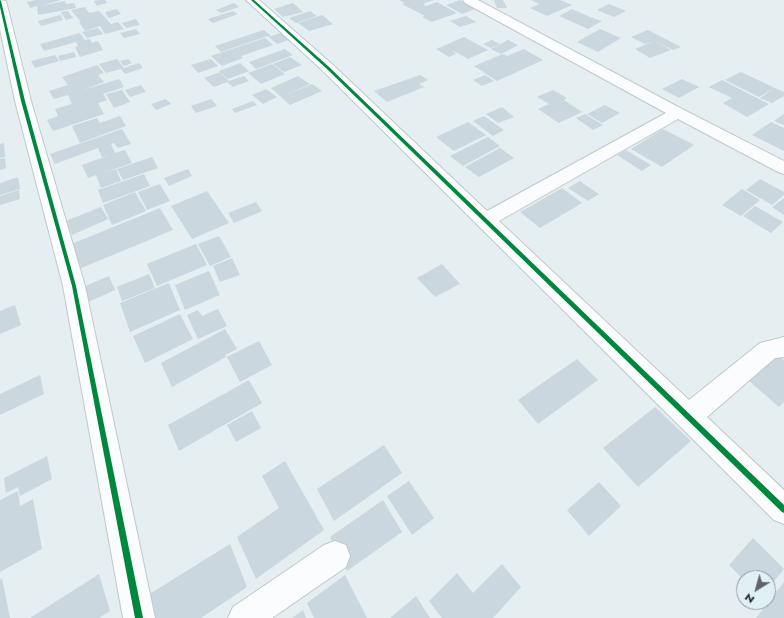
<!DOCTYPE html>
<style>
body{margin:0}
#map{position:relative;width:784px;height:618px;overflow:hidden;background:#e5eef1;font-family:Jost,sans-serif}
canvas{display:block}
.north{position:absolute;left:736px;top:570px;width:40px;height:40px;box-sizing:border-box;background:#e0f1f6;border:1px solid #8f9b9f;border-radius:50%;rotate:217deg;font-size:11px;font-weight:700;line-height:16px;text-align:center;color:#151b1d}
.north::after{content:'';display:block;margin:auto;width:14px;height:18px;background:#5e6567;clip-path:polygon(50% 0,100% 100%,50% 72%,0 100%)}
</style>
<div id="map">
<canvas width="784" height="618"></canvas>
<div class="north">N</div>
</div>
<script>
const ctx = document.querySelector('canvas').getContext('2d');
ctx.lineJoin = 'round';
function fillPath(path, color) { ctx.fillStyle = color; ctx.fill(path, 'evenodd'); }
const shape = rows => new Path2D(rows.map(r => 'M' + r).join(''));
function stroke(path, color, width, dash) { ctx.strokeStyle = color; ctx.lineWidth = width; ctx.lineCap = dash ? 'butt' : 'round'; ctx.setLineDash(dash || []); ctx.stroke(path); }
fillPath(shape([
 [36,0,61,0,41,6,65,1,66,4,74,3,76,8,38,15,37,6,30,8,27,2],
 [99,0,105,0,107,3,97,6,94,1],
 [399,0,434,0,423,4,426,6,418,9,437,2,457,13,432,22,422,17,425,16,402,4,405,3],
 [460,0,475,9,462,14,446,5],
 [494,0,503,0,507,8,497,8],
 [531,0,560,0,572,5,547,16,530,8,539,4],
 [234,3,239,7,221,13,216,10],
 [293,3,303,12,283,17,274,9],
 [609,4,626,11,614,17,597,10],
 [85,7,89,13,99,11,111,24,118,22,124,29,105,34,100,26,85,31,79,22,81,22,71,10],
 [117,9,121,14,109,18,105,12],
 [572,9,590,17,602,21,588,29,559,16],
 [68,11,73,18,66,20,61,12],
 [233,11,238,14,213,23,208,19],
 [310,11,317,16,296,23,289,18],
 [60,15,63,20,41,26,38,21],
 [322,15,333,24,309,31,298,23],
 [466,16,476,22,460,27,450,21],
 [136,19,140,25,126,28,122,23],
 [98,28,103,34,87,38,82,32],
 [136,29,140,34,124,38,120,33],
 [600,29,621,38,598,52,577,42],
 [264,30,271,36,281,33,289,40,277,44,268,36,221,52,215,46],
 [648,30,681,47,673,50,655,41,645,44,631,37],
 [80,33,85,40,90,39,92,43,98,41,103,50,80,57,75,47,78,46,76,42,44,51,40,44],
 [464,37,488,50,468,59,452,50,456,54,449,57,436,49],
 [265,38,273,45,241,56,243,58,222,66,211,56],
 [492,40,500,44,491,48,483,44],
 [508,40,518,45,501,54,491,49],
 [655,41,671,50,650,58,635,49],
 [285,49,293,55,256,69,249,62],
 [524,49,543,60,497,81,474,66,503,54,507,56],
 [74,52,76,57,60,61,58,56],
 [55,55,59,61,35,68,31,61],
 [290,57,302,65,284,72,273,64],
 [117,59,124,68,106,73,99,64],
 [128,59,132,63,124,66,120,61],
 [211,59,218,66,198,73,191,65],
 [139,63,143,68,125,74,121,69],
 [240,63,249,71,228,79,219,71],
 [272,64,285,74,261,84,248,73],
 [97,65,104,73,98,75,104,82,83,90,119,79,124,87,103,94,107,100,98,103,104,114,53,131,47,120,58,116,55,109,72,104,68,95,54,99,49,91,68,85,62,77],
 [220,72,229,81,244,76,249,81,233,87,227,82,214,87,204,78],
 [741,72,775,88,759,97,725,80],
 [420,75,428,80,419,84,424,87,387,102,374,91],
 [485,75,494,81,482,86,473,80],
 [298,76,310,84,284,96,312,84,322,91,290,105,271,88],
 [682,79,699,87,679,98,662,89],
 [722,80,757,98,769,104,747,117,723,103,732,98,709,87],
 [141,85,146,92,130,97,125,90],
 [775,88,784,92,784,96,772,103,760,98],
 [266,89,277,97,263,104,252,95],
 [122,90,130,102,114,108,106,94],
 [553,90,567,98,564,100,582,112,559,123,538,109,549,104,537,97],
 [166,99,171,104,156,110,151,104],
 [211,99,217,106,196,113,191,106],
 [253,101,257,105,235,113,232,109],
 [605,105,620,113,602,123,587,114],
 [502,107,514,117,498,123,486,114],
 [585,114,603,125,593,130,576,118],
 [784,114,784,125,774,121],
 [120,116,126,126,80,143,72,126,97,118,100,123],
 [484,116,504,130,493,136,473,121],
 [468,122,486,135,454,151,436,137],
 [771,122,784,128,784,151,752,135],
 [122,129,131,144,118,148,114,143,111,144,115,153,125,150,132,163,103,173,116,169,121,181,101,188,96,175,88,178,82,165,107,156,102,157,98,148,55,164,50,154],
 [663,129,694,145,662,167,631,149],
 [488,137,500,146,463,166,450,156],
 [4,143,5,157,0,158,0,144],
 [500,148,514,158,479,177,465,167],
 [626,150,651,165,642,171,617,155],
 [152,157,158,168,123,180,117,169],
 [5,158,6,168,0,170,0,159],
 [188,169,192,176,169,186,164,178],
 [144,174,150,186,103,203,98,190],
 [18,177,20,189,0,195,0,183],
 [760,179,784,192,784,195,772,205,746,190],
 [580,181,599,194,588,201,568,188],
 [160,184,170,201,147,210,138,192],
 [562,188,582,203,540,228,520,212],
 [742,189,760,200,741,216,722,205],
 [19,190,20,199,0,205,0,196],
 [207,191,229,223,192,239,171,206],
 [135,192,146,211,112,225,103,205],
 [784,198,784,215,772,207],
 [256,202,262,211,234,223,228,213],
 [755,206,783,222,771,233,743,216],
 [101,207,108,219,72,235,66,221],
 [160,208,173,230,79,269,69,245],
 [219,236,231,257,210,266,198,244],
 [196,244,207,265,157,286,147,264],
 [232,258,240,275,220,282,213,266],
 [442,264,460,284,435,297,417,278],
 [209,271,220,295,185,310,175,285],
 [149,274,155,288,122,301,117,287],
 [109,276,115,290,82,305,76,290],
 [169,283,180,310,130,332,120,303],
 [15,305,21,325,0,334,0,311],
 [218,309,227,326,198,339,187,315,198,310,202,316],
 [180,314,193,339,145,363,133,336],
 [225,329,237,349,225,355,226,357,172,387,161,363],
 [259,341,272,365,240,382,227,357],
 [779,356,784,360,784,402,779,407,748,380],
 [577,359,598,380,538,424,518,400],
 [40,375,44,394,0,415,0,394],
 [249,380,262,403,179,451,168,425],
 [655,407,691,441,638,487,603,448],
 [252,411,261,428,236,442,227,425],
 [384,445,402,473,334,521,317,489],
 [47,456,52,479,20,496,18,487,6,493,4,478],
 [285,461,324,530,256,579,237,537,279,508,262,476],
 [409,481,434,518,412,535,387,496],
 [599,482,621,506,589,536,567,510],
 [18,491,20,506,33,499,42,549,0,572,0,500],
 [383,500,402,532,347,571,330,537],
 [753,538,784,569,768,589,768,578,744,578,744,580,729,565],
 [230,544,247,587,201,618,155,618,148,595],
 [502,564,521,587,493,618,442,618,429,601,457,573,473,593],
 [99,574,110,611,99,618,30,618],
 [345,575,367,618,314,618,307,603],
 [2,578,10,618,0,618,0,580],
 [784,582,784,618,756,618],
 [416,596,430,618,390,618],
 [303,610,306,618,292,618]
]), '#cad7df');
const minor = shape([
 [0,0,6,1,31,101,85,286,155,618,123,618,63,286,15,101,0,29,0,0],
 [246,0,259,0,333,65,487,211,666,113,465,3,463,0,478,0,684,110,784,161,784,174,778,172,678,119,499,221,689,400,760,343,784,337,784,357,775,358,707,417,784,490,784,524,774,520,323,71,246,0],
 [335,541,346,545,350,556,346,567,272,618,228,618,233,607,324,545,335,541]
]);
stroke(minor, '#c2c8cb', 2);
fillPath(minor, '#fbfcfd');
fillPath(shape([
 [0,0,1,1,25,101,76,286,143,618,135,618,72,286,21,101,0,7,0,0],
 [251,0,254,0,329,67,784,505,784,513,782,512,327,69,251,0]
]), '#00873e');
</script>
